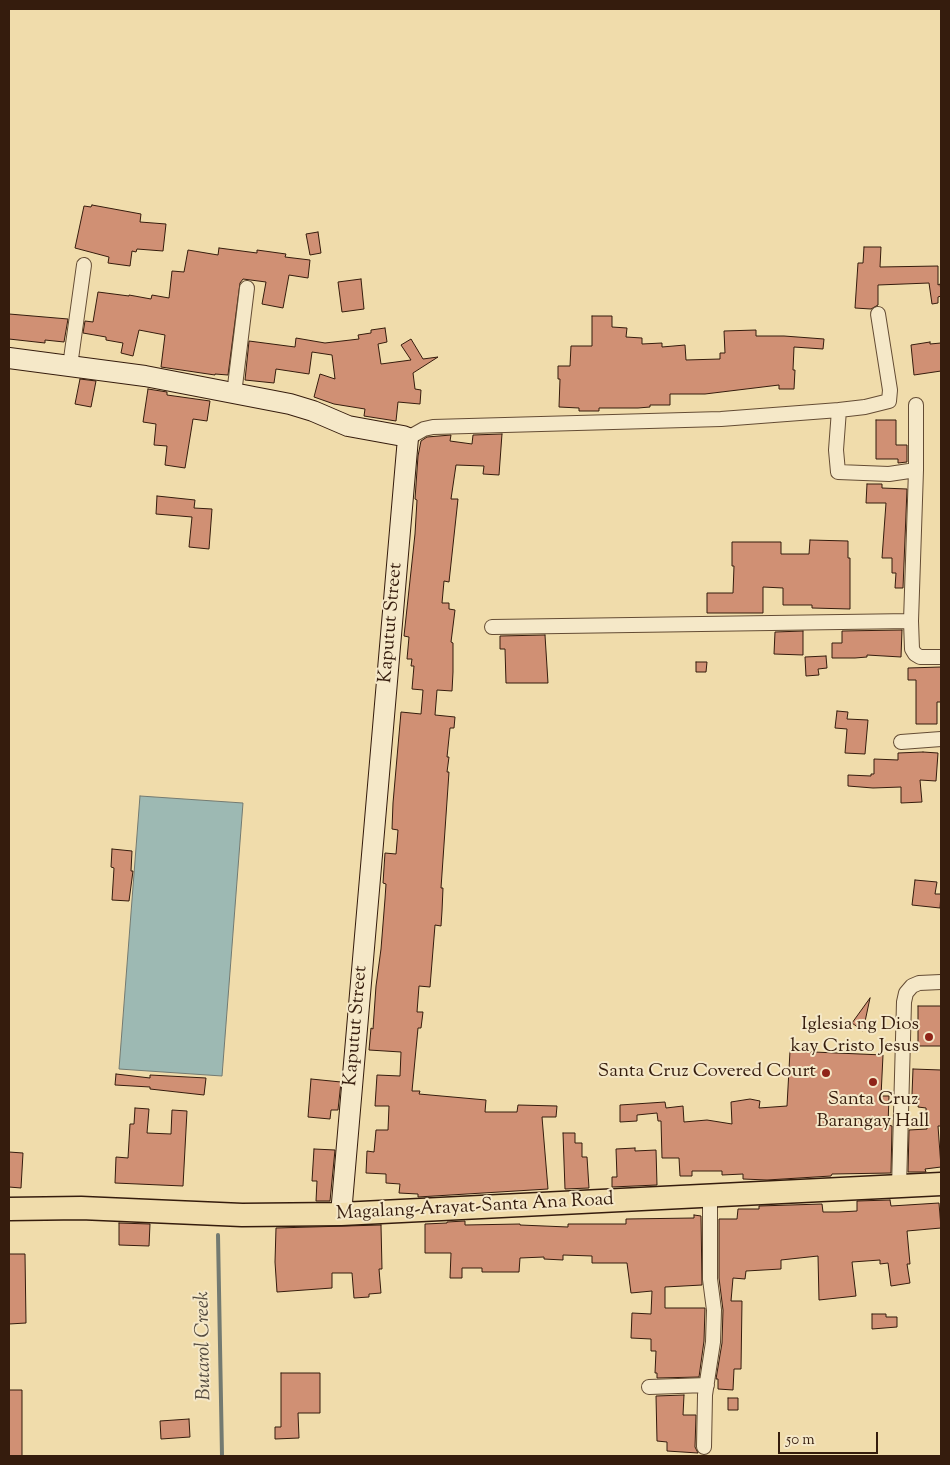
<!DOCTYPE html>
<style>
body{margin:0}
#map{position:relative;width:950px;height:1465px;overflow:hidden;background:#f0dcab;font-family:"Sorts Mill Goudy",serif}
canvas{display:block}
.frame{position:absolute;inset:0;border:10px solid #351c0d;pointer-events:none}
.scale{position:absolute;left:778px;top:1432px;width:100px;height:22px;box-sizing:border-box;border:2px solid #351c0d;border-top:0;padding-left:6px;font-size:15px;line-height:18px;white-space:nowrap;color:#351c0d;-webkit-text-stroke:4px #f5e8c8;paint-order:stroke}
</style>
<div id="map">
<canvas width="950" height="1465"></canvas>
<div class="frame"></div>
<div class="scale">50 m</div>
</div>
<script>
const ctx = document.querySelector('canvas').getContext('2d');
ctx.lineJoin = 'round';
function fillPath(path, color) { ctx.fillStyle = color; ctx.fill(path, 'evenodd'); }
const shape = rows => new Path2D(rows.map(r => 'M' + r).join(''));
function stroke(path, color, width, dash) { ctx.strokeStyle = color; ctx.lineWidth = width; ctx.lineCap = dash ? 'butt' : 'round'; ctx.setLineDash(dash || []); ctx.stroke(path); }
function write(font, color, halo, rows, align = 'center') {
  ctx.font = font + ' "Sorts Mill Goudy",serif'; ctx.lineWidth = 4; ctx.setLineDash([]); ctx.textBaseline = 'middle'; ctx.strokeStyle = halo; ctx.fillStyle = color; for (const [text, x, y, turn = 0] of rows) {
    ctx.save(); ctx.translate(x, y); ctx.rotate((+turn || 0) * Math.PI / 180); ctx.textAlign = isNaN(turn) ? turn : align; if (halo) ctx.strokeText(text, 0, 0); ctx.fillText(text, 0, 0); ctx.restore();
  }
}
const water = shape([
 [140,796,243,803,222,1076,119,1069,140,796]
]);
fillPath(water, '#9db9b3');
stroke(water, '#737a71', 1);
stroke(shape([
 [218,1235,222,1456]
]), '#737a71', 4);
const building = shape([
 [92,205,141,214,140,222,166,224,163,251,137,249,136,252,132,251,130,266,108,263,109,257,75,248,84,206,91,207,92,205],
 [318,232,321,253,310,255,306,234,318,232],
 [864,247,881,247,880,267,938,266,938,285,940,284,941,291,941,296,938,297,938,303,932,304,929,283,878,285,878,305,871,309,855,308,858,263,863,263,864,247],
 [219,248,257,253,257,250,286,254,285,257,310,260,308,278,289,275,283,308,262,304,266,282,243,279,240,283,228,375,215,374,215,375,161,367,165,335,139,330,133,356,121,353,123,343,106,340,106,337,83,333,85,321,93,322,98,292,129,296,129,295,151,299,152,295,169,298,172,271,184,272,188,250,218,255,219,248],
 [361,279,364,309,342,312,338,282,361,279],
 [9,314,68,319,64,342,45,340,45,343,9,339,9,314],
 [592,316,612,316,612,327,627,328,626,337,642,338,642,344,662,343,662,347,685,345,686,360,720,359,720,353,725,353,724,331,756,330,756,336,784,336,824,339,823,349,794,347,793,370,795,370,794,389,779,389,779,385,705,394,670,394,670,405,650,405,650,407,638,408,599,408,599,411,579,411,579,408,559,407,560,379,558,379,558,366,570,366,571,346,592,346,592,316],
 [385,328,387,342,378,344,381,364,411,360,401,345,411,339,423,359,438,357,413,373,415,389,421,390,420,404,398,402,396,421,364,416,365,409,334,404,314,397,320,374,335,379,332,355,312,352,309,374,276,369,274,383,245,380,249,341,295,347,296,338,325,343,359,339,358,335,371,333,371,330,385,328],
 [930,342,930,344,941,343,941,371,914,375,911,345,930,342],
 [80,379,96,381,91,407,75,404,80,379],
 [148,389,167,392,167,395,210,401,207,421,193,419,185,468,165,465,167,446,154,445,156,424,143,422,148,389],
 [876,420,896,420,896,445,907,445,907,462,898,463,898,459,876,459,876,420],
 [502,434,499,475,483,474,484,466,456,465,451,499,458,499,449,582,444,581,442,603,449,603,449,609,455,610,451,642,453,643,453,672,452,691,437,690,435,715,455,717,454,728,450,728,447,757,449,757,447,772,449,772,441,888,443,888,442,911,441,926,435,925,430,987,419,986,417,1012,423,1012,421,1028,418,1028,412,1091,420,1091,419,1094,486,1100,485,1112,517,1112,518,1105,557,1106,556,1117,542,1117,548,1189,418,1197,418,1194,399,1193,400,1184,386,1183,386,1174,366,1173,367,1151,374,1152,376,1130,388,1130,389,1106,375,1106,377,1075,400,1076,401,1052,369,1050,371,1028,373,1029,376,986,381,949,385,899,386,884,383,883,385,853,396,854,398,830,392,829,393,803,401,712,421,714,423,690,412,689,414,666,411,666,412,659,407,659,409,637,404,636,415,534,417,500,415,499,418,456,421,441,427,437,451,435,450,441,472,444,473,435,502,434],
 [867,484,882,484,882,488,907,489,903,588,895,588,896,573,892,573,892,558,882,558,886,503,866,503,867,484],
 [157,496,195,500,194,508,212,509,209,549,189,547,192,517,156,514,157,496],
 [810,540,848,541,848,558,850,558,850,609,812,608,812,605,783,605,783,588,763,587,763,613,707,613,707,593,733,593,734,566,732,566,732,542,781,542,781,554,809,554,810,540],
 [902,630,901,657,867,655,867,657,855,658,832,658,832,643,842,643,842,631,902,630],
 [803,631,803,655,774,654,775,632,803,631],
 [545,635,548,683,506,683,505,649,500,649,500,636,545,635],
 [826,656,827,668,818,669,819,675,806,676,805,657,826,656],
 [696,662,707,662,706,672,696,672,696,662],
 [941,667,941,702,937,702,937,724,916,724,916,680,908,680,908,668,941,667],
 [837,711,848,712,847,719,868,720,865,754,845,753,847,729,835,728,837,711],
 [923,752,938,753,936,781,920,780,922,802,901,803,901,787,873,788,848,786,848,775,871,776,871,774,874,774,874,759,898,760,898,753,923,752],
 [112,849,132,851,131,871,133,871,129,901,112,900,114,868,111,867,112,849],
 [915,880,937,882,935,894,941,894,940,908,912,905,915,880],
 [870,998,863,1031,852,1023,870,998],
 [918,1006,941,1006,941,1046,918,1046,918,1006],
 [790,1051,883,1055,881,1096,889,1096,888,1125,892,1126,891,1173,832,1174,831,1176,767,1180,743,1179,743,1174,722,1175,722,1171,692,1171,692,1176,680,1176,679,1158,662,1158,661,1121,658,1121,657,1113,637,1115,637,1121,620,1122,620,1105,665,1102,666,1108,683,1106,684,1122,707,1120,732,1124,731,1102,750,1099,760,1101,759,1108,787,1106,790,1051],
 [913,1069,941,1070,941,1126,938,1126,941,1167,925,1169,926,1172,908,1172,909,1130,927,1129,926,1108,918,1107,919,1095,912,1095,913,1069],
 [116,1074,150,1078,150,1075,206,1078,204,1095,150,1089,150,1087,115,1085,116,1074],
 [311,1079,341,1082,338,1110,331,1110,330,1119,308,1117,311,1079],
 [135,1108,149,1109,147,1133,171,1134,172,1110,187,1111,183,1186,115,1183,116,1157,128,1158,130,1124,134,1124,135,1108],
 [563,1133,575,1133,575,1143,582,1143,582,1157,587,1157,589,1188,565,1189,563,1133],
 [635,1148,635,1151,656,1150,657,1185,612,1187,612,1177,617,1177,616,1149,635,1148],
 [314,1149,335,1150,330,1201,316,1201,317,1181,312,1181,314,1149],
 [9,1152,23,1153,21,1188,9,1187,9,1152],
 [890,1200,891,1206,939,1203,941,1228,907,1231,910,1264,907,1264,910,1283,891,1286,888,1263,880,1264,880,1260,852,1262,856,1296,819,1300,818,1256,781,1260,781,1269,746,1271,745,1279,733,1278,731,1301,742,1301,741,1369,734,1369,733,1390,718,1389,718,1379,716,1379,722,1343,723,1310,719,1278,719,1219,737,1219,738,1209,759,1209,759,1206,822,1204,823,1212,839,1212,857,1211,857,1201,890,1200],
 [694,1215,701,1216,702,1285,665,1287,665,1308,705,1308,704,1341,699,1377,657,1378,657,1373,655,1373,656,1351,651,1351,651,1339,631,1338,632,1313,651,1314,652,1291,631,1293,627,1263,592,1263,592,1256,563,1255,563,1260,544,1259,544,1257,520,1258,519,1272,482,1272,482,1268,462,1268,462,1278,450,1278,451,1253,425,1253,425,1224,447,1223,447,1222,465,1221,465,1225,520,1224,520,1225,568,1227,568,1224,626,1224,626,1219,694,1218,694,1215],
 [119,1223,150,1224,149,1246,119,1245,119,1223],
 [381,1225,382,1269,379,1269,381,1293,369,1294,369,1297,354,1298,352,1273,332,1273,332,1288,277,1292,275,1262,276,1228,381,1225],
 [9,1254,25,1254,26,1323,9,1324,9,1254],
 [872,1314,886,1314,886,1317,897,1317,897,1327,872,1329,872,1314],
 [281,1373,320,1373,320,1413,298,1413,299,1438,275,1439,275,1427,281,1427,281,1373],
 [9,1390,22,1390,22,1456,9,1456,9,1390],
 [684,1395,683,1415,696,1415,695,1447,698,1453,667,1451,667,1442,657,1441,656,1396,684,1395],
 [728,1398,738,1398,738,1410,728,1410,728,1398],
 [189,1419,190,1437,161,1439,160,1421,189,1419]
]);
fillPath(building, '#d09074');
stroke(building, '#351c0d', 1);
const street = shape([
 [70,366,84,265],
 [234,394,247,288],
 [916,405,916,470],
 [839,410,865,407,889,401,890,390,878,314],
 [408,438,424,429,433,427,721,419,839,410,836,450,838,472,889,474,916,470,911,621,912,649,915,654,920,657,941,657],
 [492,627,911,621],
 [901,742,941,739],
 [899,1187,904,1002,906,993,912,986,919,983,941,982],
 [649,1387,707,1385],
 [704,1447,705,1395,713,1342,714,1310,710,1279,710,1197]
]);
const secondary = shape([
 [9,358,145,376,290,404,313,411,348,426,403,436,408,438,341,1214]
]);
const primary = shape([
 [9,1209,81,1208,242,1215,341,1214,941,1184]
]);
stroke(street, '#644c34', 16);
stroke(secondary, '#351c0d', 22);
stroke(primary, '#351c0d', 25);
stroke(street, '#f5e8c8', 14);
stroke(secondary, '#f5e8c8', 20);
stroke(primary, '#f0dcab', 22);
for (const [x, y, r, color] of [
 [929,1037,5,"#8f2418"],
 [826,1073,5,"#8f2418"],
 [873,1082,5,"#8f2418"]
]) { const dot = new Path2D(); dot.arc(x, y, r, 0, 2 * Math.PI); ctx.fillStyle = color; ctx.fill(dot); stroke(dot, '#f5e8c8', 2); }
write('19px', '#351c0d', '#f5e8c8', [
 ["Kaputut Street",392,623,-85],
 ["Kaputut Street",357,1026,-85],
 ["Magalang-Arayat-Santa Ana Road",475,1208,-3]
]);
write('19px', '#351c0d', '#f5e8c8', [
 ["Iglesia ng Dios",919,1026],
 ["kay Cristo Jesus",919,1048],
 ["Santa Cruz Covered Court",816,1073],
 ["Santa Cruz",873,1101,"center"],
 ["Barangay Hall",873,1123,"center"]
], 'right');
write('italic 20px', '#544b3f', '#f5e8c8', [
 ["Butarol Creek",205,1346,-91]
]);
</script>
